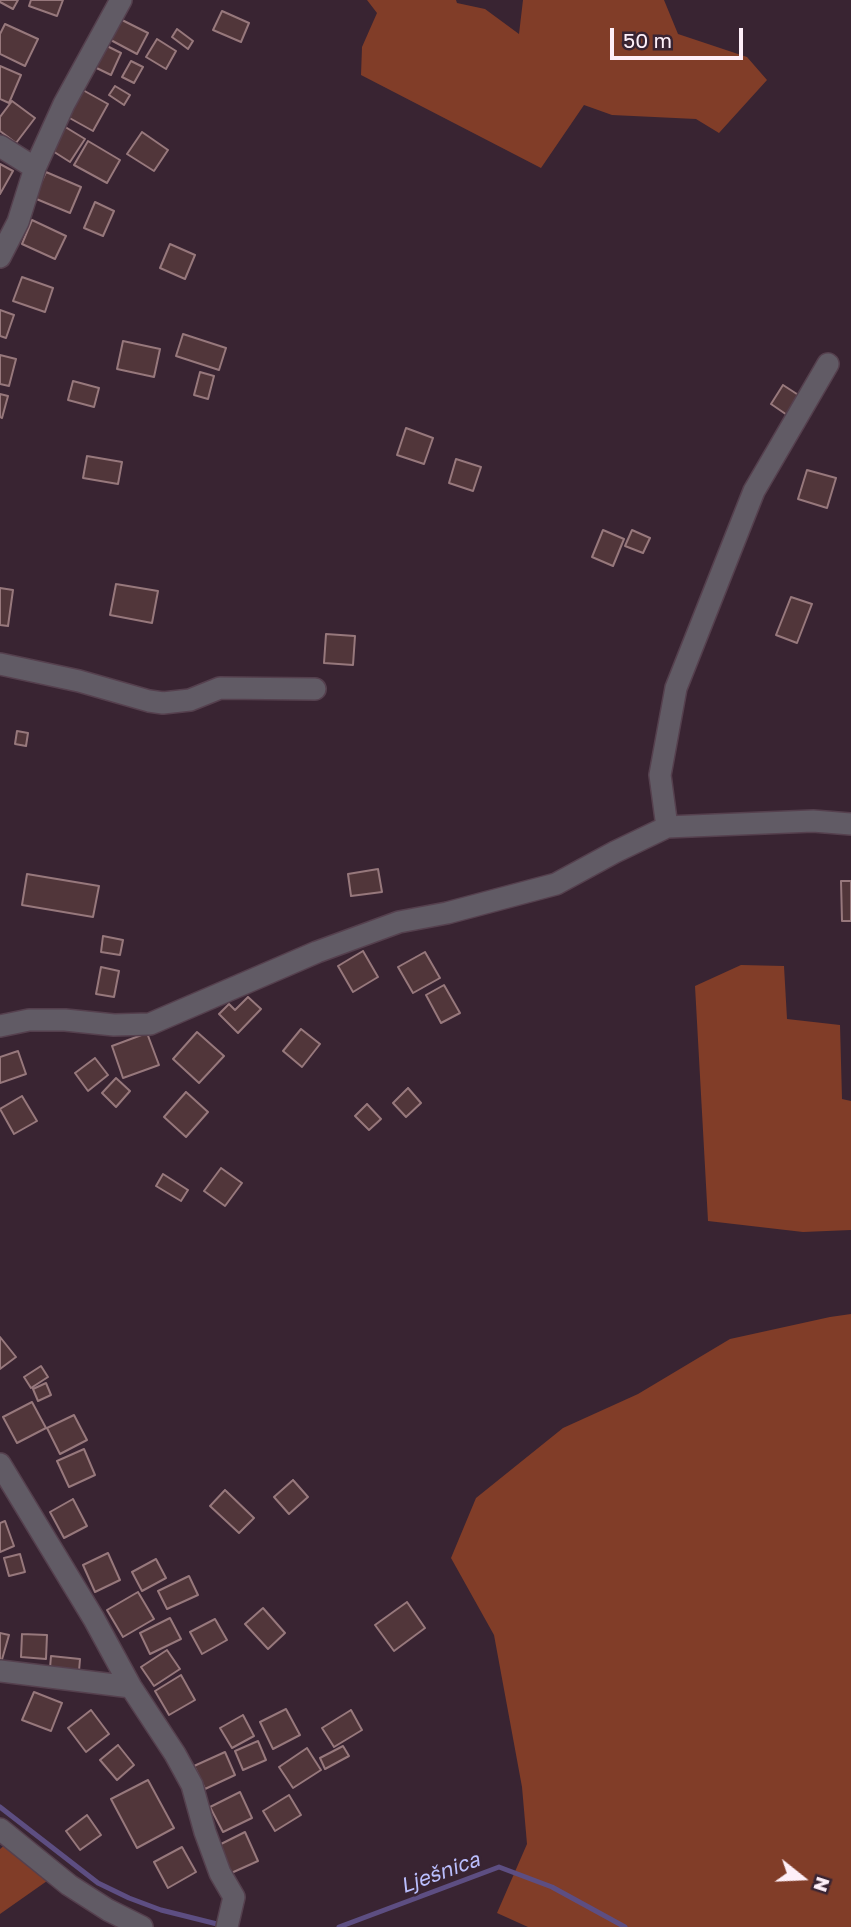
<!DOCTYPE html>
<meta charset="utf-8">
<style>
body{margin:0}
#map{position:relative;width:851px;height:1927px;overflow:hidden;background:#392432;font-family:"Golos Text",sans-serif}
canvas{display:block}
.north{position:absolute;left:767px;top:1843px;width:70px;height:70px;-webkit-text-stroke:5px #392432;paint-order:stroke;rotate:108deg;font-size:19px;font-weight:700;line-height:28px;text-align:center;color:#feeff8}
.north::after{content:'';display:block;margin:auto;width:24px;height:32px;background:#feeff8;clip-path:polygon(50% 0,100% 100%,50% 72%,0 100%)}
.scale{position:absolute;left:610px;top:28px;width:133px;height:32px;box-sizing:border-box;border:4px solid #feeff8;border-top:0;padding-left:9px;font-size:21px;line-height:24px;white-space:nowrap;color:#feeff8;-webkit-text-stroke:5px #392432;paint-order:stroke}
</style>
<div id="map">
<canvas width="851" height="1927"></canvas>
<div class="north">N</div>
<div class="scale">50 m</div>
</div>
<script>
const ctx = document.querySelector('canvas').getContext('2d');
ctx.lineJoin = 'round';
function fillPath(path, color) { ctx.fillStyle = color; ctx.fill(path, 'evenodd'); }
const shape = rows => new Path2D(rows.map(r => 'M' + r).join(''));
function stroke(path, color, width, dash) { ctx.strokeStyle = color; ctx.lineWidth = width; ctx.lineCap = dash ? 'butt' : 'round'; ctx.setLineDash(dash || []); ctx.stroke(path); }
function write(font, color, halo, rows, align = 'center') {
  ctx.font = font + ' "Golos Text",sans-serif'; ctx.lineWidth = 5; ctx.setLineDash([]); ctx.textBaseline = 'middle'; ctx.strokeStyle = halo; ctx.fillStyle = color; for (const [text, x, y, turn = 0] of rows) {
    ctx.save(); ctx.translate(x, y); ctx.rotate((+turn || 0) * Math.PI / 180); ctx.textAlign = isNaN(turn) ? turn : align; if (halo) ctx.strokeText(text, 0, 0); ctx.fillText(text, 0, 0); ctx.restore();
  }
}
fillPath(shape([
 [367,0,456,0,457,3,485,9,519,34,523,0,664,0,678,34,747,57,767,80,719,133,696,119,612,115,584,105,541,168,361,75,362,47,377,13],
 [741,965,784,966,787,1019,840,1025,842,1099,851,1101,851,1230,803,1232,708,1221,695,986],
 [851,1314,851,1927,528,1927,497,1913,527,1844,522,1787,494,1635,451,1558,476,1498,563,1428,638,1394,730,1339,830,1317],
 [7,1843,47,1881,0,1914,0,1849]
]), '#813d28');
stroke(shape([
 [0,1807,98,1883,129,1898,161,1910,221,1925],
 [339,1927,499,1867,552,1887,625,1927]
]), '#5d4e82', 5);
const building = shape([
 [0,0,18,0,13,9,0,2,0,0],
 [31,0,63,0,57,16,29,6,31,0],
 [222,11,249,23,241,42,213,30,222,11],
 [118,18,148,33,137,54,107,38,118,18],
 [5,24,38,39,25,66,0,54,0,34,5,24],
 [177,29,193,41,188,49,172,37,177,29],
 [93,39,121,53,111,75,82,61,93,39],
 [157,39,176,51,166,69,146,57,157,39],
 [131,61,143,67,134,83,122,77,131,61],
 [0,66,21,75,9,103,0,99,0,66],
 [115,86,130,95,124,105,109,95,115,86],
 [81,89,108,104,93,131,66,116,81,89],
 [12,101,35,118,16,143,0,131,0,117,12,101],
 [62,125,85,139,70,162,48,148,62,125],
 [142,132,168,150,154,171,127,154,142,132],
 [88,141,120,160,107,183,74,165,88,141],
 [0,164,13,171,0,194,0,164],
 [46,172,81,187,70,213,34,198,46,172],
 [95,202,114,211,103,236,84,228,95,202],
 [32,220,66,236,55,259,22,244,32,220],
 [170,244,195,255,185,279,160,268,170,244],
 [22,277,53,288,45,312,13,301,22,277],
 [0,310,14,315,6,338,0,336,0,310],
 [183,334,226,348,219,370,176,356,183,334],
 [123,341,160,349,154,377,117,369,123,341],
 [0,355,16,359,9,386,0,384,0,355],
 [200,372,214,376,208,399,194,395,200,372],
 [73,381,99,388,94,407,68,400,73,381],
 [783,385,803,398,790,417,771,404,783,385],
 [0,394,8,396,2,418,0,417,0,394],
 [406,428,433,438,424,464,397,455,406,428],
 [87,456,122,462,118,484,83,478,87,456],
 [456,459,481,467,473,491,449,483,456,459],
 [807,470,836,478,827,508,798,499,807,470],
 [603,530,624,539,613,566,592,557,603,530],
 [632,530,650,538,643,553,625,546,632,530],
 [116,584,158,591,152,623,110,615,116,584],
 [0,588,13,590,8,626,0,625,0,588],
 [791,597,812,604,797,643,776,635,791,597],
 [326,634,355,636,353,665,324,663,326,634],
 [17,731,28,733,26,746,15,744,17,731],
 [378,869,382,892,351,896,348,874,378,869],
 [27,874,99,886,93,917,22,905,27,874],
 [841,881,851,881,851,921,842,921,841,881],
 [103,936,123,940,120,955,101,952,103,936],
 [363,951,378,977,353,992,338,966,363,951],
 [425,952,440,978,413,993,398,967,425,952],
 [101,967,119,971,114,997,96,994,101,967],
 [444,985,460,1013,441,1023,426,995,444,985],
 [248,997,261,1009,238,1033,219,1014,229,1004,235,1010,248,997],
 [301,1029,320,1044,302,1067,283,1051,301,1029],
 [197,1032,224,1056,199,1083,173,1059,197,1032],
 [147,1033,159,1065,123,1078,112,1046,147,1033],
 [18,1051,26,1074,0,1083,0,1057,18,1051],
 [95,1058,108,1075,88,1091,75,1073,95,1058],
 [116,1078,130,1091,116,1107,102,1093,116,1078],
 [408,1088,421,1103,406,1117,393,1103,408,1088],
 [186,1092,208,1112,186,1137,164,1117,186,1092],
 [22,1096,37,1121,14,1134,0,1109,22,1096],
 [367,1104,381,1119,369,1130,355,1116,367,1104],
 [221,1168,242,1183,225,1206,204,1191,221,1168],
 [163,1174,188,1190,181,1201,156,1186,163,1174],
 [0,1337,16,1357,0,1369,0,1337],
 [41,1366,48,1377,31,1388,24,1377,41,1366],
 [46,1383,51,1395,38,1401,33,1389,46,1383],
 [32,1402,46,1428,17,1443,3,1417,32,1402],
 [74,1415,87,1440,60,1454,47,1428,74,1415],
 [84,1449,95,1475,69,1487,57,1461,84,1449],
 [293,1480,308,1497,289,1514,274,1497,293,1480],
 [225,1490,254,1518,239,1533,210,1506,225,1490],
 [73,1499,87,1526,64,1538,50,1512,73,1499],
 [5,1521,14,1546,0,1552,0,1523,5,1521],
 [108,1553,120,1580,95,1592,83,1565,108,1553],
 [20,1554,25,1572,9,1576,4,1558,20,1554],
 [156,1559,166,1578,142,1591,132,1572,156,1559],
 [189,1576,198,1595,167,1609,158,1591,189,1576],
 [138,1592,154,1619,123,1637,107,1610,138,1592],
 [407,1602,425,1628,394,1651,375,1625,407,1602],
 [263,1608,285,1633,268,1649,245,1624,263,1608],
 [170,1618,181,1639,150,1654,140,1633,170,1618],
 [215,1619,227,1640,202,1654,190,1632,215,1619],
 [0,1633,9,1635,1,1663,0,1663,0,1633],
 [22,1634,47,1635,46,1659,21,1657,22,1634],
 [167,1650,180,1669,154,1686,141,1667,167,1650],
 [51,1656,80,1659,79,1671,50,1668,51,1656],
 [181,1675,195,1700,169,1715,155,1691,181,1675],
 [34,1692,62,1703,51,1731,22,1720,34,1692],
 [286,1709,300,1735,273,1749,260,1722,286,1709],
 [91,1710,109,1734,86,1752,68,1728,91,1710],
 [351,1710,362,1730,334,1747,322,1728,351,1710],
 [243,1715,254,1736,232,1748,220,1728,243,1715],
 [258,1741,266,1760,243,1770,235,1751,258,1741],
 [118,1745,134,1765,117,1780,100,1760,118,1745],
 [343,1746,349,1756,325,1769,320,1758,343,1746],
 [307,1748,321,1770,293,1788,279,1767,307,1748],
 [225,1752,235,1775,205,1789,194,1766,225,1752],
 [148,1780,174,1828,137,1848,111,1799,148,1780],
 [240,1792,252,1818,223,1832,210,1807,240,1792],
 [289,1795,301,1815,275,1831,263,1811,289,1795],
 [87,1815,101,1835,80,1850,66,1831,87,1815],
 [245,1832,258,1861,229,1874,217,1846,245,1832],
 [182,1847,196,1872,168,1888,154,1862,182,1847]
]);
fillPath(building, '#51363a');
stroke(building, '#97787c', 2);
const minor = shape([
 [0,146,35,168],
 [0,257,18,222,35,168,64,104,121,0],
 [0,664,79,681,149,701,163,703,190,700,220,688,315,689],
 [667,827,660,775,676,688,754,491,828,364],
 [0,1026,29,1020,65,1020,114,1025,150,1024,317,952,399,922,447,913,556,884,615,852,667,827,813,821,851,824],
 [0,1464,94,1619,131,1687,175,1754,192,1785,205,1832,220,1873,234,1897,227,1927],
 [0,1671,131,1687],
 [0,1829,69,1885,108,1910,142,1927]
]);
stroke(minor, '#55404e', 24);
stroke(minor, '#615b65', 21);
write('italic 21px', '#babefd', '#392432', [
 ["Lješnica",440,1873,-20]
]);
</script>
